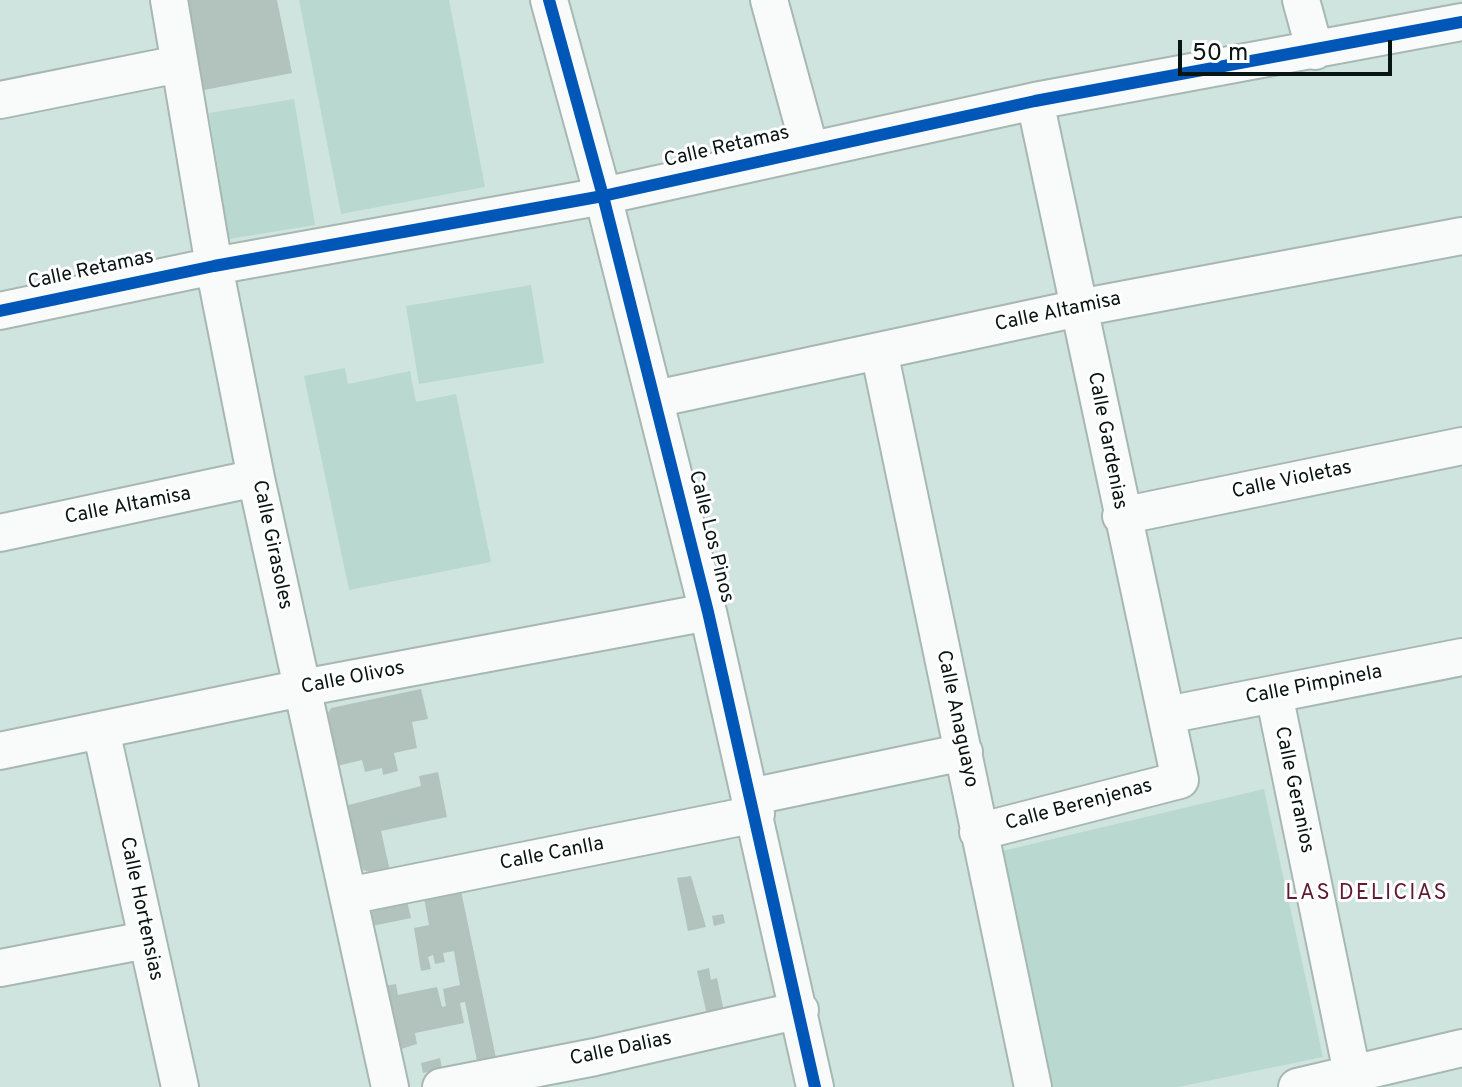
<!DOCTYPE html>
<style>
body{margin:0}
#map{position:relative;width:1462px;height:1087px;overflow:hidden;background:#d0e4df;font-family:Overpass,sans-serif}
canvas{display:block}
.scale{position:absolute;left:1178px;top:40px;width:214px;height:36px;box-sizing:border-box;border:4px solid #081512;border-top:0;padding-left:10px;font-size:24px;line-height:28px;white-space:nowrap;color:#081512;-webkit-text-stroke:6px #fff;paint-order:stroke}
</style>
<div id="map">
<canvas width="1462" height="1087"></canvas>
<div class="scale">50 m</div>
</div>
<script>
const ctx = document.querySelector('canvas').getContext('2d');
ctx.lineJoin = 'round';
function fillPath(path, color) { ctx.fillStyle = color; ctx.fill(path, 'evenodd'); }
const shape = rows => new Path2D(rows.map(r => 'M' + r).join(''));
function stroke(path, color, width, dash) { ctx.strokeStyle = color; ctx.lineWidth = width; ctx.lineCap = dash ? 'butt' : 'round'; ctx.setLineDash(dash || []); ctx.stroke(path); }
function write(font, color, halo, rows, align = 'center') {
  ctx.font = font + ' Overpass,sans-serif'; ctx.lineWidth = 6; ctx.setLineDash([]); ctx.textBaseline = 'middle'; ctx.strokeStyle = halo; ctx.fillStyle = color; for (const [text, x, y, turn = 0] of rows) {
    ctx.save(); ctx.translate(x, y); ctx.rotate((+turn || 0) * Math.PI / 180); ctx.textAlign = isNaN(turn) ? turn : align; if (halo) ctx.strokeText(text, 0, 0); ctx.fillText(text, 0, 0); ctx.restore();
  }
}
fillPath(shape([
 [299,0,449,0,485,187,341,214],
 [294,99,315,225,229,239,209,113],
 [531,285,544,363,419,384,406,306],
 [345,368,348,384,410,371,416,402,456,394,491,562,349,590,304,376],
 [1264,789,1323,1057,1178,1087,1052,1087,998,852]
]), '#b8d8d0');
fillPath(shape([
 [186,0,277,0,292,73,204,90],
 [421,689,428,719,412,722,417,748,394,753,398,771,383,775,382,768,365,772,362,760,337,766,326,716,331,708],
 [438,772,447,817,381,831,390,871,375,874,363,870,345,806,421,786,419,776],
 [691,876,706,927,688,931,677,878],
 [461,891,496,1058,477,1061,465,1002,460,1003,464,1023,415,1033,417,1044,398,1050,385,986,396,984,398,995,437,987,442,1007,446,1006,443,989,460,985,454,951,443,953,445,962,435,964,433,955,428,957,431,969,421,971,414,928,429,925,424,898],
 [407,901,411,918,372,926,370,916,374,908],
 [723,914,725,923,714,926,712,916],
 [709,968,711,980,717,978,724,1012,707,1015,697,971],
 [440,1058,442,1069,423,1073,421,1063]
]), '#b2c2bd');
const minor = shape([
 [169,0,214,266,256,478,390,1087],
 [549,0,603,196,708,612,815,1087],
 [769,0,810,150],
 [1301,0,1315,51],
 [0,100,179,64],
 [0,311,214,266,603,196,1035,101,1462,22],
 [879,351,1033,1087],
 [655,399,1079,308,1462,236],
 [1121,516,1462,446],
 [0,533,256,478],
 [1274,694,1352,1073],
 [1167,715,1462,657],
 [101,730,180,1087],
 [0,751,302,688,708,612],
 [750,797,964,752],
 [978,832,1180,780,1035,101],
 [348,896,756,814],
 [0,968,146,940],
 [441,1087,595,1057,800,1010],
 [1297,1087,1462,1048]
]);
stroke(minor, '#a7b7b2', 40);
stroke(minor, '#f8fbfa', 36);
stroke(shape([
 [549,0,603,196,708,612,815,1087],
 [0,311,214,266,603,196,1035,101,1462,22]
]), '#0057b8', 12);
write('20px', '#081512', '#fff', [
 ["Calle Retamas",727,148,-13],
 ["Calle Retamas",91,271,-12],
 ["Calle Altamisa",1058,313,-12],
 ["Calle Gardenias",1106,441,79],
 ["Calle Violetas",1292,481,-12],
 ["Calle Altamisa",128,507,-11],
 ["Calle Los Pinos",710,537,76],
 ["Calle Girasoles",271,545,78],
 ["Calle Olivos",353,679,-11],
 ["Calle Pimpinela",1314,686,-11],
 ["Calle Anaguayo",956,719,78],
 ["Calle Geranios",1293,790,78],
 ["Calle Berenjenas",1079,806,-15],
 ["Calle Canlla",552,855,-11],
 ["Calle Hortensias",140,909,78],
 ["Calle Dalias",621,1050,-12]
]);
ctx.letterSpacing = '2px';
write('22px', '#5f1b31', '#fff', [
 ["LAS DELICIAS",1367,895]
]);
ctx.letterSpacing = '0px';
</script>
